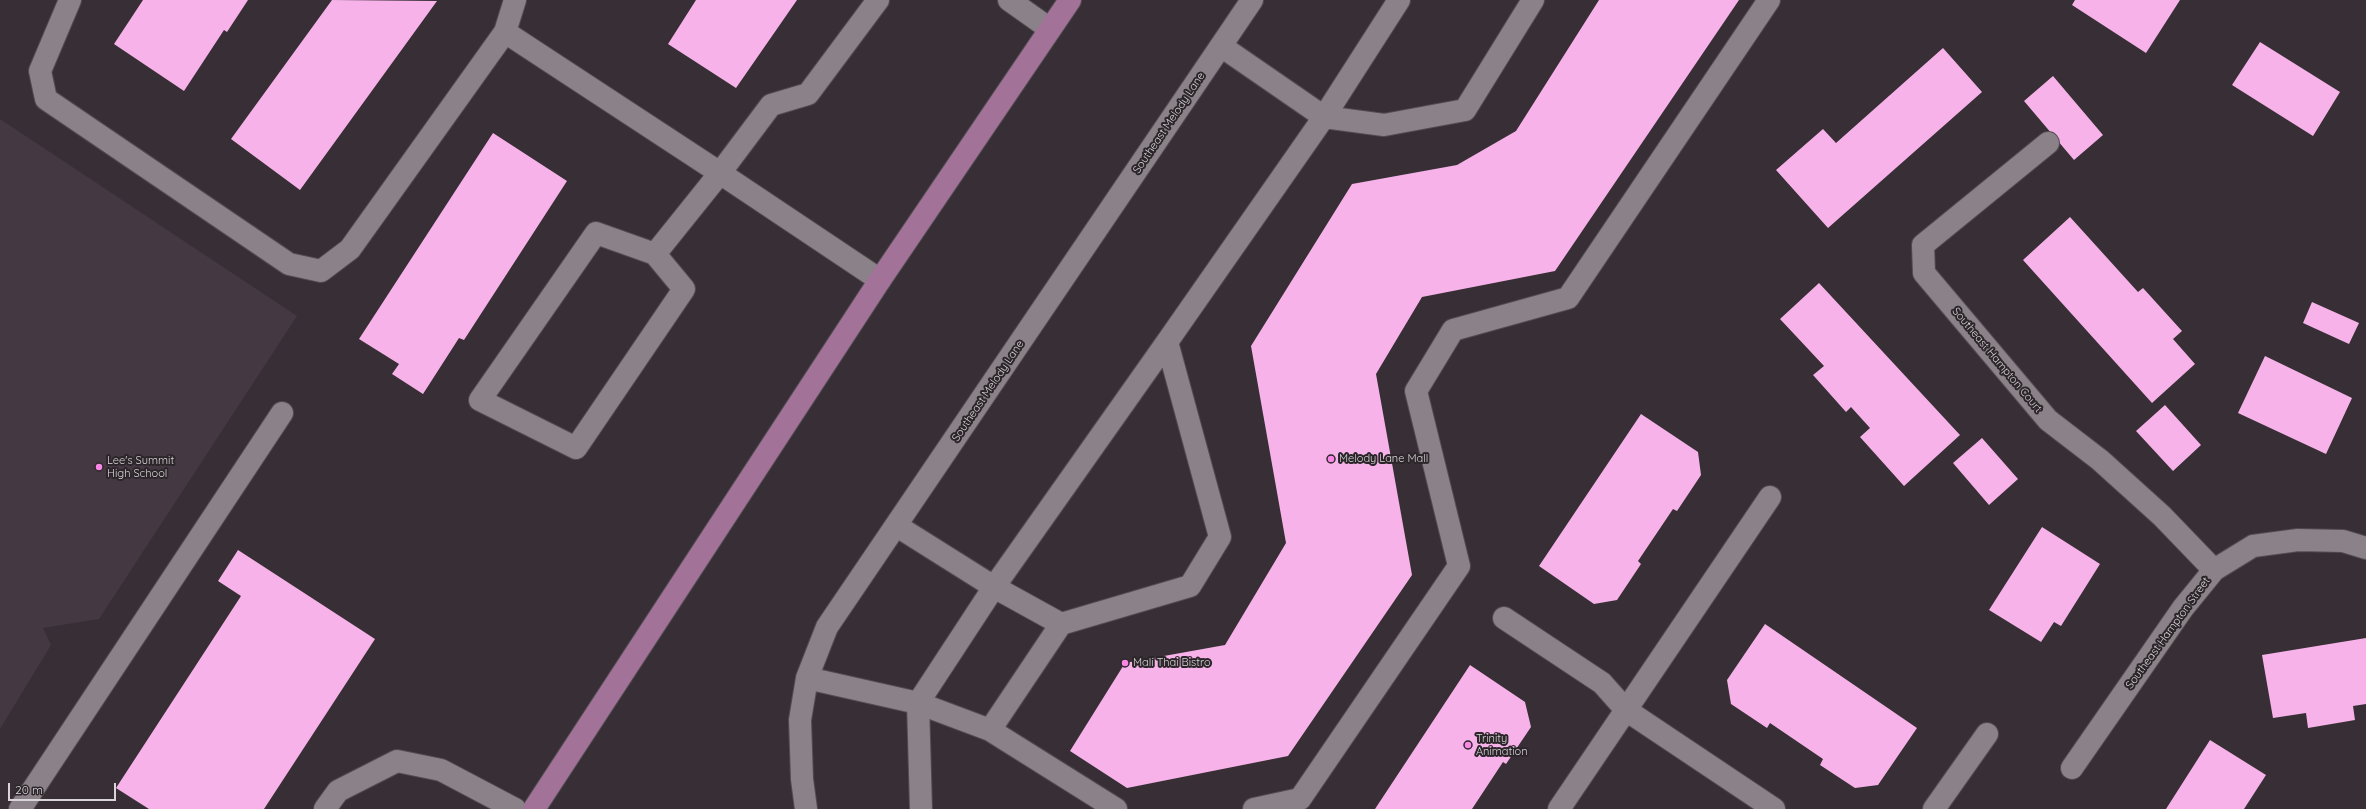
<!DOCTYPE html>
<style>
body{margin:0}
#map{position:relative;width:2366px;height:809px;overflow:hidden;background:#372f35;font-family:Quicksand,sans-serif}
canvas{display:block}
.scale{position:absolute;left:8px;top:783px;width:108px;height:18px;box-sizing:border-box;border:2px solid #d9d5d8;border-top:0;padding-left:5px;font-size:12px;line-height:14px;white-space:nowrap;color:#d9d5d8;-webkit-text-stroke:3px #2c262b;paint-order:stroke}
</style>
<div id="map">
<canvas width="2366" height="809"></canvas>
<div class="scale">20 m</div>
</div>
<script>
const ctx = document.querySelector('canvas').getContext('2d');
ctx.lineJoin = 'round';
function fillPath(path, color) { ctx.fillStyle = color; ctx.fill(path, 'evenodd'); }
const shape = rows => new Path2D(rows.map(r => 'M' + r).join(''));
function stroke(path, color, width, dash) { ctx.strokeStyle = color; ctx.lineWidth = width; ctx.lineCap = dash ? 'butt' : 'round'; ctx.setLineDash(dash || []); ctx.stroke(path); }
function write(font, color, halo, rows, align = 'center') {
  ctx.font = font + ' Quicksand,sans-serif'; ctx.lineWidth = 4; ctx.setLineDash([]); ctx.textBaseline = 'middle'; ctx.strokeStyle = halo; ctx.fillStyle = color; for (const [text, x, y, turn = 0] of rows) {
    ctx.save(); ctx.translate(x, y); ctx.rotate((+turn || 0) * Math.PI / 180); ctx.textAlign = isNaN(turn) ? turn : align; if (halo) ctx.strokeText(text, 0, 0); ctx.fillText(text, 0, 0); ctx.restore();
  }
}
fillPath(shape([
 [0,119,297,316,99,619,43,628,51,645,0,729]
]), '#443842');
fillPath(shape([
 [143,0,248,0,227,32,224,30,184,91,114,44],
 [332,0,437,1,300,190,231,139],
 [696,0,797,0,736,88,668,44],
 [1599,0,1739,0,1555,271,1422,297,1376,374,1412,575,1288,756,1127,788,1070,751,1125,663,1225,645,1286,543,1251,346,1352,184,1457,165,1516,131],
 [2075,0,2180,0,2146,53,2072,5],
 [2260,42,2340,92,2313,136,2232,85],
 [1943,48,1982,92,1828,228,1776,170,1823,129,1836,143],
 [2053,76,2103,135,2074,160,2024,101],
 [493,133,567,181,464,340,459,338,423,394,392,374,399,364,359,339],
 [2070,217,2138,292,2143,288,2182,331,2173,339,2195,364,2152,403,2023,260],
 [1819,283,1960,435,1904,486,1860,437,1870,428,1851,407,1846,412,1813,375,1824,366,1780,319],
 [2312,302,2359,323,2349,344,2303,323],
 [2265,356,2352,398,2326,454,2238,413],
 [2165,405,2201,445,2173,471,2136,431],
 [1641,414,1698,452,1701,475,1677,511,1673,509,1638,561,1641,564,1617,600,1594,604,1539,566],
 [1982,438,2018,479,1989,505,1953,463],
 [2042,527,2100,564,2061,626,2054,622,2041,642,1989,610],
 [238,550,375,639,264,809,149,809,116,788,241,596,218,581],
 [1765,624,1917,728,1878,785,1855,788,1820,765,1823,759,1770,723,1767,728,1731,704,1727,680],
 [2366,638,2366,704,2353,706,2355,720,2308,728,2306,713,2273,718,2262,655],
 [1470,665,1525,702,1531,727,1506,764,1503,762,1472,809,1375,809],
 [2210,740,2266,775,2244,809,2166,809]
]), '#f7b3e9');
const minor = shape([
 [70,0,40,71,46,99,289,264,321,271,350,249,505,32,515,0],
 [1009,0,1050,29],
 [505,32,720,173,771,105,808,94,878,0],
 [1221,46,1324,117,1399,0],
 [2048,143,1923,245,1924,273,2048,420,2100,460,2162,516,2214,570],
 [655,254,596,233,480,400,576,448,684,289,655,254,720,173,880,280],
 [897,526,994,587,1061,624],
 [1504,618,1602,683,1626,710,1774,809],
 [807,678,918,703,990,730],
 [2072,768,2183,608,2214,570,2253,546,2298,540,2343,541,2366,548],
 [20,809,282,413],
 [325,809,338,791,397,761,441,770,515,809],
 [806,809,802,779,800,720,807,678,827,627,1252,0],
 [921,809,918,703,994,587,1167,342],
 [1116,809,990,730,1061,624,1190,586,1220,537,1167,342,1324,117,1384,125,1465,110,1533,0],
 [1254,809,1300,799,1459,566,1416,391,1453,330,1568,298,1769,0],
 [1559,809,1770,497],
 [1934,809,1987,734]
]);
const major = shape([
 [534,809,880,280,1070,0]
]);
stroke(minor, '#524c51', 24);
stroke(major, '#524c51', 24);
stroke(minor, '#8a8288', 22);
stroke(major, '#a27299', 22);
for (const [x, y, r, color] of [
 [1331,459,4,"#fa87e6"],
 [99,467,4,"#fa87e6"],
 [1125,663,4,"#fa87e6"],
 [1468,745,4,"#fa87e6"]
]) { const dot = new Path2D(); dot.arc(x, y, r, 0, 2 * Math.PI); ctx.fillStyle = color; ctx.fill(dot); stroke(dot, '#2c262b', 1.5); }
write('11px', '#d9d5d8', '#2c262b', [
 ["Southeast Melody Lane",1169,123,-56],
 ["Southeast Hampton Court",1997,360,50],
 ["Southeast Melody Lane",988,391,-56],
 ["Southeast Hampton Street",2168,633,-54]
]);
write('11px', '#d9d5d8', '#2c262b', [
 ["Melody Lane Mall",1339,459],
 ["Lee's Summit",107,461],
 ["High School",107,474],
 ["Mali Thai Bistro",1133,663],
 ["Trinity",1476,739],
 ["Animation",1476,752]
], 'left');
</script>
